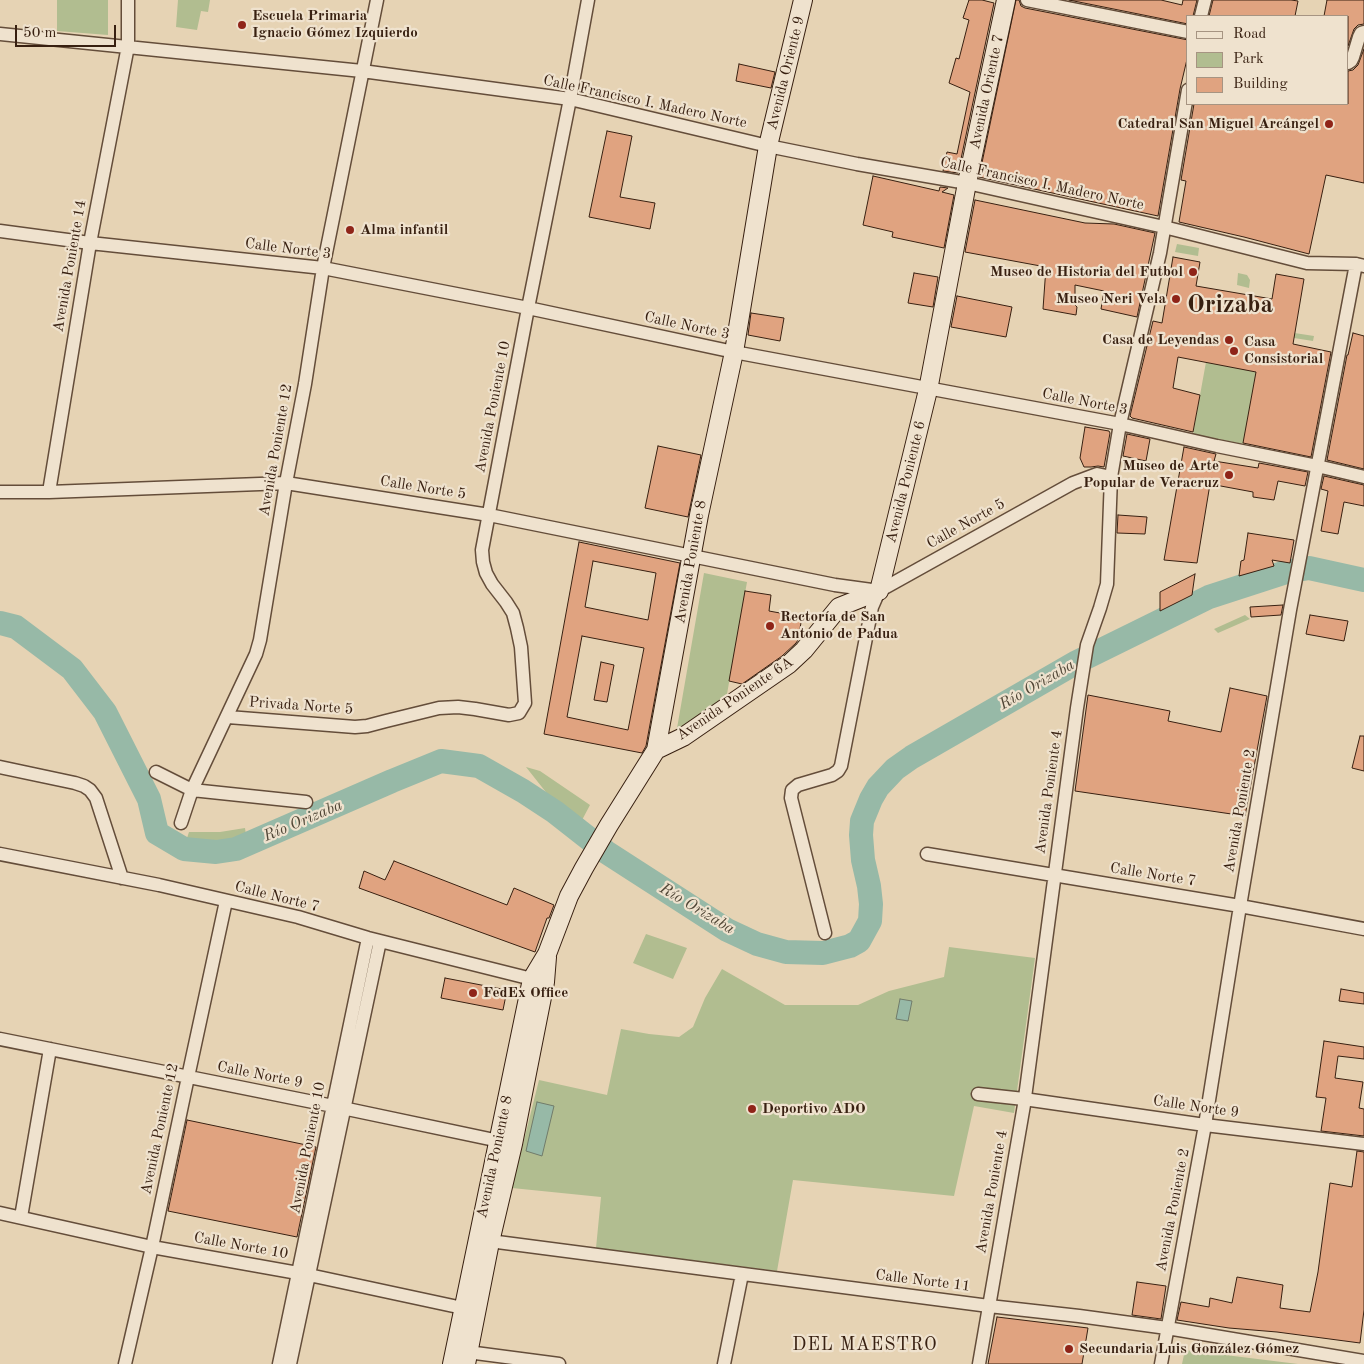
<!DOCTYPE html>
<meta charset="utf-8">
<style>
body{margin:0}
#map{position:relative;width:1364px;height:1364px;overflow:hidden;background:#e6d3b4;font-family:"Old Standard TT",serif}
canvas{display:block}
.legend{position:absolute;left:1186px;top:15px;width:162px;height:90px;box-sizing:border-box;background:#efe2ce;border:1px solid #a69482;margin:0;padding:6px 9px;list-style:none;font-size:15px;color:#382011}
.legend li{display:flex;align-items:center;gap:10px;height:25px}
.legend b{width:25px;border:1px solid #a69482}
.scale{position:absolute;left:15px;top:25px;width:101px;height:22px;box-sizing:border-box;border:2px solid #382011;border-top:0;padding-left:6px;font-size:15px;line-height:18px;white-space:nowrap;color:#382011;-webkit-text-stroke:4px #efe2ce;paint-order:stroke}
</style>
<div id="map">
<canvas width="1364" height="1364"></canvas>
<ul class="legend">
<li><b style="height:6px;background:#efe2ce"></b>Road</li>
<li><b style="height:14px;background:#b1bd90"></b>Park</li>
<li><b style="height:14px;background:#e0a380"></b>Building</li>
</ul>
<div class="scale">50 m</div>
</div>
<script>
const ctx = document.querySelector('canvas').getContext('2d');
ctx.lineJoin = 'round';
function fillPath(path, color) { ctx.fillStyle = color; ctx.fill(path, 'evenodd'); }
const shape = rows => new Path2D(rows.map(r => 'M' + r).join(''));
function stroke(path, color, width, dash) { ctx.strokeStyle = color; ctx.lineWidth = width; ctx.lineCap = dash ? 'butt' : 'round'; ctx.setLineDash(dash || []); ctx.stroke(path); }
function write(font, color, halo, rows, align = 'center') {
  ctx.font = font + ' "Old Standard TT",serif'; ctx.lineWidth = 4.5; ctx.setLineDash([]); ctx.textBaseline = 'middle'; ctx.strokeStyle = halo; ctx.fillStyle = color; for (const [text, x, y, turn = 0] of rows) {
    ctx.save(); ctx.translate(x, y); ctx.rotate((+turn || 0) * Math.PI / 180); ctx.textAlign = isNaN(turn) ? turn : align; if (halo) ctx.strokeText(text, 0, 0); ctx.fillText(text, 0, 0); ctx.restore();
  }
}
fillPath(shape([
 [57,0,108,0,108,35,57,31],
 [178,0,210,0,208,12,201,11,197,30,176,27],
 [1177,244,1199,248,1198,256,1175,252],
 [1238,273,1247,275,1250,280,1249,288,1237,285],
 [1275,330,1314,336,1313,341,1275,335],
 [1206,362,1256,372,1243,444,1193,434],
 [704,573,747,582,727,694,676,734],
 [1245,615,1250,619,1218,633,1214,629],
 [526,767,540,771,590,805,581,822,568,820],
 [245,828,246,835,230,841,197,843,187,838,189,832,220,832],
 [646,934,687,948,673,979,633,963],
 [949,947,1035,958,1014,1113,974,1106,954,1196,793,1180,777,1271,596,1248,601,1197,512,1188,539,1080,607,1095,621,1029,649,1034,679,1037,693,1027,705,998,722,969,785,1005,858,1005,889,991,944,977],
 [1185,1350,1298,1364,1182,1364]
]), '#b1bd90');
const water = shape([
 [900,999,912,1001,908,1021,896,1019,900,999],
 [537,1102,554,1106,542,1156,526,1151,537,1102]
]);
fillPath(water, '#97b9a7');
stroke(water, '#717c6b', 1);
stroke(shape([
 [0,623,16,627,72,669,105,712,149,799,157,833,184,849,216,852,236,849,392,781,441,761,479,766,523,791,555,812,606,852,727,930,757,944,786,952,823,953,850,946,859,941,870,921,871,904,869,886,863,860,861,835,862,821,871,799,878,787,895,769,912,757,1077,662,1209,597,1286,572,1309,568,1364,580]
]), '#97b9a7', 24);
const building = shape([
 [969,0,982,0,994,3,958,173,943,171,947,152,957,154,970,92,949,83,956,58,959,59,969,20,963,18,969,0],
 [1016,0,1019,0,1021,6,1025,8,1188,40,1188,55,1180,89,1158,216,979,177,1016,0],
 [1069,0,1161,0,1182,5,1183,0,1197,0,1193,16,1188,16,1188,24,1069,0],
 [1213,0,1291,0,1298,1,1295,16,1209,16,1213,0],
 [1327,0,1364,0,1364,24,1358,25,1354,29,1348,46,1348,16,1324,16,1327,0],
 [1364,49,1364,183,1326,175,1309,254,1244,237,1179,222,1186,181,1181,180,1194,104,1348,104,1348,71,1353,70,1358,65,1364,49],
 [739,64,775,72,771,88,736,81,739,64],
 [607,131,632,136,620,197,655,203,650,229,589,217,607,131],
 [873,176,939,191,940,187,948,188,942,192,954,195,944,248,892,237,893,232,863,225,873,176],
 [975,200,1085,223,1114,224,1155,233,1137,317,1101,309,1104,291,1075,285,1075,305,1077,307,1076,315,1043,309,1046,267,965,252,975,200],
 [1173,257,1200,262,1196,286,1272,299,1276,274,1304,279,1293,344,1331,352,1311,457,1243,443,1256,372,1178,357,1173,388,1200,395,1193,432,1132,418,1130,416,1153,321,1162,323,1173,257],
 [914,273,938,277,933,307,908,303,914,273],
 [957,296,1012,307,1006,337,951,327,957,296],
 [751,313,784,318,780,341,748,335,751,313],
 [1353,333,1364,336,1364,469,1327,460,1347,355,1348,355,1353,333],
 [1085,427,1109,431,1110,433,1104,467,1098,466,1091,467,1084,467,1080,458,1085,427],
 [1127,434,1150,439,1146,461,1123,456,1127,434],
 [658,446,701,455,688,517,645,508,658,446],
 [1184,447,1216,454,1214,461,1258,468,1259,463,1308,472,1305,486,1278,481,1274,500,1253,497,1253,492,1210,484,1197,563,1164,560,1184,447],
 [1324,476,1364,485,1364,506,1344,502,1338,534,1321,531,1328,491,1321,489,1324,476],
 [1118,515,1147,517,1145,534,1117,533,1118,515],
 [1248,533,1294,540,1290,563,1272,560,1274,566,1239,576,1241,561,1244,560,1248,533],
 [579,542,680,563,646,746,642,753,544,734,579,542],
 [593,561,656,573,648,620,585,607,593,561],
 [582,636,644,648,628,730,567,717,582,636],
 [1195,574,1192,595,1160,611,1160,592,1195,574],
 [745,591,771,595,769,611,802,617,798,640,796,643,782,656,742,684,729,681,745,591],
 [1283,605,1281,615,1251,617,1250,607,1283,605],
 [1310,615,1348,621,1344,641,1306,634,1310,615],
 [601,662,614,665,607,702,594,700,601,662],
 [1230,688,1267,696,1245,816,1075,791,1088,695,1170,711,1168,721,1221,732,1230,688],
 [1360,736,1364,736,1364,771,1352,768,1360,736],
 [394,861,507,905,514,888,554,905,549,918,547,918,535,952,359,888,364,871,385,880,394,861],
 [445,978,507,990,503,1010,441,998,445,978],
 [1341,989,1364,993,1364,1004,1339,1001,1341,989],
 [1324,1041,1364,1047,1364,1059,1338,1056,1335,1078,1363,1082,1359,1108,1364,1109,1364,1136,1321,1131,1326,1098,1316,1097,1324,1041],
 [187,1120,316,1147,297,1237,168,1211,187,1120],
 [1357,1151,1364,1152,1364,1310,1360,1343,1277,1332,1229,1328,1177,1320,1181,1302,1209,1307,1210,1298,1232,1303,1237,1277,1283,1285,1280,1308,1310,1312,1318,1272,1330,1183,1352,1187,1357,1151],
 [1137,1282,1166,1286,1161,1319,1132,1315,1137,1282],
 [997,1317,1088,1328,1082,1364,988,1364,997,1317]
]);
fillPath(building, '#e0a380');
stroke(building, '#382011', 1);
const street = shape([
 [1027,0,1188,32],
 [1201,16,1205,0],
 [0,34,362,71,570,99,768,146,857,164,967,183,1164,227,1307,263,1356,264,1364,266],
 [1348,63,1351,61,1353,57,1359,37,1361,33,1364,32],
 [0,231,90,243,323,268,528,308,734,352,1120,424,1217,446,1317,466,1364,477],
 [0,492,49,492,286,483,489,515,835,585,879,591,1073,483,1097,474,1111,477],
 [49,492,90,243,128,46,128,0],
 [228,717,355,727,367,726,386,721,439,708,458,707,475,709,509,715,519,713,525,703,521,647,517,628,513,613,506,602,492,584,486,573,483,562,482,550,528,308,570,99,588,0],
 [0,767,75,783,84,786,90,790,96,798,122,878],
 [156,772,192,790,306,802],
 [181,823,192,790,256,654,260,640,286,483,305,384,323,268,377,0],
 [0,854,159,885,298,917,368,938,540,981],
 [927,854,1240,906,1364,929],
 [825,933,791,798,792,790,798,785,832,775,838,771,841,766,872,607,879,591],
 [0,1039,333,1106,504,1142],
 [978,1094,1024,1099,1205,1125,1364,1144],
 [0,1213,152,1247,309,1275,472,1310],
 [21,1217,50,1049],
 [482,1240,989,1306,1079,1316,1167,1328,1364,1361],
 [460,1351,559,1364],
 [125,1364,152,1247,188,1077,226,901],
 [279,1364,368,938],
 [290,1364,380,941],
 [724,1364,742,1274],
 [979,1364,1024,1105,1077,708,1087,645,1100,608,1107,584,1111,477,1120,424,1160,253,1188,90],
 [1161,1364,1205,1125,1240,906,1290,610,1356,264]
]);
const secondary = shape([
 [656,750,683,737,789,664,804,650,839,607,879,591,928,390,967,183,1006,0],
 [452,1364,532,979,547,954,569,896,584,868,609,825,656,750,699,515,734,352,768,146,803,0],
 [466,1364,490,1242,513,1144,545,982,547,957]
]);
stroke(street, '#644d3a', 15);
stroke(secondary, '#382011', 20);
stroke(street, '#efe2ce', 12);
stroke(secondary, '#efe2ce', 18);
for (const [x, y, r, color] of [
 [242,25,5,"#8f2418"],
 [1329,124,5,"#8f2418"],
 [350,230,5,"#8f2418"],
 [1193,272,5,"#8f2418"],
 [1176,299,5,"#8f2418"],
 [1229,340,5,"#8f2418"],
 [1234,351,5,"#8f2418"],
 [1229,475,5,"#8f2418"],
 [770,626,5,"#8f2418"],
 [473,993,5,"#8f2418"],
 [752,1109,5,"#8f2418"],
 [1069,1349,5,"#8f2418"]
]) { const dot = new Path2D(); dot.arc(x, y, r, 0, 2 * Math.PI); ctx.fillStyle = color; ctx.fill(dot); stroke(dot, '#efe2ce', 2); }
write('bold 15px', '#382011', '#efe2ce', [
 ["Escuela Primaria",252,16],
 ["Ignacio Gómez Izquierdo",252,33],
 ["Catedral San Miguel Arcángel",1319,124,"right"],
 ["Alma infantil",360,230],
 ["Museo de Historia del Futbol",1183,272,"right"],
 ["Museo Neri Vela",1166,299,"right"],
 ["Casa de Leyendas",1219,340,"right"],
 ["Casa",1244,342],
 ["Consistorial",1244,359],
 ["Museo de Arte",1219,466,"right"],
 ["Popular de Veracruz",1219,483,"right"],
 ["Rectoría de San",780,617],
 ["Antonio de Padua",780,634],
 ["FedEx Office",483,993],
 ["Deportivo ADO",762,1109],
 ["Secundaria Luis González Gómez",1079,1349]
], 'left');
write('15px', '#382011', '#efe2ce', [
 ["Avenida Oriente 9",786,73,-76],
 ["Avenida Oriente 7",987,92,-78],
 ["Calle Francisco I. Madero Norte",645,102,12],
 ["Calle Francisco I. Madero Norte",1042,184,12],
 ["Calle Norte 3",288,249,7],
 ["Avenida Poniente 14",70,266,-80],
 ["Calle Norte 3",687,326,12],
 ["Calle Norte 3",1085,402,11],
 ["Avenida Poniente 10",493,407,-79],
 ["Avenida Poniente 12",276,450,-80],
 ["Avenida Poniente 6",906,482,-76],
 ["Calle Norte 5",423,488,9],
 ["Calle Norte 5",966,524,-29],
 ["Avenida Poniente 8",691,562,-80],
 ["Avenida Poniente 6A",735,699,-34],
 ["Privada Norte 5",301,706,4],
 ["Avenida Poniente 4",1049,792,-82],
 ["Avenida Poniente 2",1240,811,-80],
 ["Calle Norte 7",1153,875,9],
 ["Calle Norte 7",277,897,14],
 ["Calle Norte 9",260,1075,11],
 ["Calle Norte 9",1196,1107,8],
 ["Avenida Poniente 12",160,1129,-78],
 ["Avenida Poniente 10",308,1148,-79],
 ["Avenida Poniente 8",495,1157,-78],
 ["Avenida Poniente 4",992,1192,-80],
 ["Avenida Poniente 2",1173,1210,-79],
 ["Calle Norte 10",241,1246,10],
 ["Calle Norte 11",923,1281,7]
]);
write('italic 16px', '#504636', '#efe2ce', [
 ["Río Orizaba",1037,685,-30],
 ["Río Orizaba",303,821,-23],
 ["Río Orizaba",697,909,31]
]);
ctx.letterSpacing = '1px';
write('18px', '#382011', '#efe2ce', [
 ["DEL MAESTRO",865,1345]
]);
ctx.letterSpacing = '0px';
write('bold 25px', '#382011', '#efe2ce', [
 ["Orizaba",1230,305]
]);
</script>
